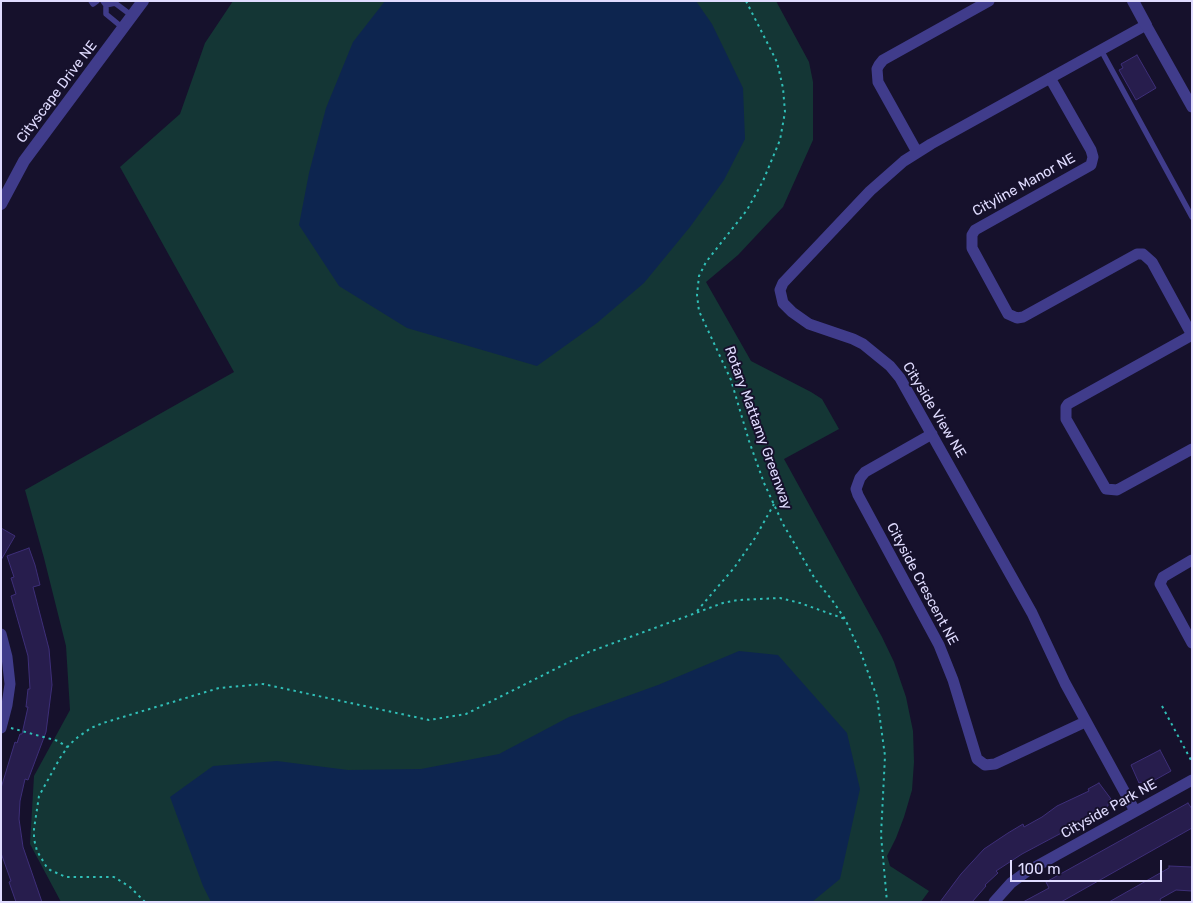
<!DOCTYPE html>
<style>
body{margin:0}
#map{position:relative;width:1193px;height:903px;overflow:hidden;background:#16112c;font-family:Rubik,sans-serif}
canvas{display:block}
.frame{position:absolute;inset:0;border:2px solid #e0dcff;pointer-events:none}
.scale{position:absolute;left:1010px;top:860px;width:152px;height:22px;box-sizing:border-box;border:2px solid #e0dcff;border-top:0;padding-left:6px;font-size:15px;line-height:18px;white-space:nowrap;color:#e0dcff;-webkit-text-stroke:4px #16112c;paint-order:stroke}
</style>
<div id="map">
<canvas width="1193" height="903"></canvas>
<div class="frame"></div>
<div class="scale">100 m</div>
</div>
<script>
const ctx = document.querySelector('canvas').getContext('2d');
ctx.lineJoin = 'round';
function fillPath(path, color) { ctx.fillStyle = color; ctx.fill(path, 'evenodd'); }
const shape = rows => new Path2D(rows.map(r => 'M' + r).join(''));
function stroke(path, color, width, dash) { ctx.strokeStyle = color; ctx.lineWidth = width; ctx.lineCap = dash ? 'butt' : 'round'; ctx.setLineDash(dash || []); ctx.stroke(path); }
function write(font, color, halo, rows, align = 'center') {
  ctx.font = font + ' Rubik,sans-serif'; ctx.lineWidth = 4; ctx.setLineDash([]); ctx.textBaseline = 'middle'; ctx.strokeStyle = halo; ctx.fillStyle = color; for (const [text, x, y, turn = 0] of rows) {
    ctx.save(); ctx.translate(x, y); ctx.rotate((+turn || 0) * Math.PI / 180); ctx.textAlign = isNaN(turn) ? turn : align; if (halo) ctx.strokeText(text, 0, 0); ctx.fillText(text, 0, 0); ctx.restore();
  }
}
fillPath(shape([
 [233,1,776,1,809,62,813,82,813,140,783,207,738,255,706,282,751,361,811,392,822,399,839,429,784,459,882,637,894,662,906,697,913,731,914,762,912,790,904,817,896,838,887,856,890,866,929,891,921,902,61,902,30,844,34,776,70,710,66,646,44,558,25,490,234,372,120,167,180,114,205,43]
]), '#143635');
fillPath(shape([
 [385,1,696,1,712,24,743,88,745,139,724,180,690,227,644,283,597,323,537,366,407,328,339,286,299,225,309,173,326,108,353,42],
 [739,651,778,655,847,733,860,789,840,879,812,902,211,902,203,886,170,797,213,766,277,761,348,770,421,769,499,754,569,717,658,685]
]), '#0d254f');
const building = shape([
 [1137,55,1156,88,1136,100,1119,70,1123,68,1121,64,1137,55],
 [1,528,15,536,1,560,1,528],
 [29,548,35,565,40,585,33,587,49,649,52,685,46,732,28,780,25,779,20,801,19,819,23,847,42,902,16,902,9,882,11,881,1,853,1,788,15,742,17,743,20,734,22,734,28,707,26,707,28,689,30,689,28,656,11,596,16,594,11,578,14,577,7,556,29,548],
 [1160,750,1171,771,1146,785,1145,783,1143,784,1141,782,1139,783,1131,765,1160,750],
 [1099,783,1111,799,1109,800,1110,803,1108,804,1108,806,1069,829,1022,854,996,871,998,873,985,885,986,886,972,902,940,902,961,874,984,849,1008,833,1023,824,1024,827,1042,817,1057,806,1089,791,1088,789,1099,783],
 [1188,803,1192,809,1192,828,1061,902,1023,902,1049,888,1046,882,1188,803],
 [1169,866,1192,867,1192,891,1176,890,1160,899,1161,902,1109,902,1169,868,1169,866]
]);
fillPath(building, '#271d4d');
stroke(building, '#3e2f79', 1);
stroke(shape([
 [746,1,777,62,783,88,785,112,780,140,763,181,747,210,706,262,699,276,697,295,699,311,731,380,749,441,764,483,783,524,815,579,832,600,845,619,861,653,877,697,885,756,881,835,887,902],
 [697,611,734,568,755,538,774,504],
 [1162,706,1192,762],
 [11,728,58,741,67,747],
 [145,902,130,887,114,877,66,877,50,870,46,866,37,851,34,839,34,829,39,796,60,758,69,745,78,737,91,728,103,723,219,688,263,684,429,720,466,714,589,652,723,603,738,600,780,598,800,603,845,619]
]), '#30bfb7', 2, [2.5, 4]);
stroke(shape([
 [91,1,93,4,97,1],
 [103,1,106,5,106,14,123,28],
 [106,5,115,3,131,15],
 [1101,50,1192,217]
]), '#403c8b', 5.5);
stroke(shape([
 [1050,78,1091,150,1093,157,1091,165,975,230,972,235,972,248,1008,314,1017,318,1023,317,1137,254,1143,254,1152,262,1192,335,1068,404,1066,407,1066,419,1106,489,1117,490,1192,449],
 [917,152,878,82,877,69,879,65,883,60,989,1],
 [932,434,865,472,860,478,856,489,858,495,939,645,953,680,977,759,985,765,995,764,1085,722],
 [1192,560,1163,577,1160,584,1192,643],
 [1,634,7,657,10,684,7,705,1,728],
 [1135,811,1065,683,1032,613,900,378,890,366,863,344,853,339,809,324,792,312,783,303,780,290,783,283,870,191,904,161,931,144,1146,25,1192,107],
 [994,902,1011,883,1026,872,1192,780]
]), '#403c8b', 11);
stroke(shape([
 [1133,1,1146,25],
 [1,204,24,161,143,1]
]), '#403c8b', 12);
write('14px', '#e0dcff', '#16112c', [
 ["Cityscape Drive NE",57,92,-53],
 ["Cityline Manor NE",1024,185,-29],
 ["Cityside View NE",934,410,59],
 ["Rotary Mattamy Greenway",758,428,70],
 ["Cityside Crescent NE",922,584,62],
 ["Cityside Park NE",1109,809,-29]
]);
</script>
